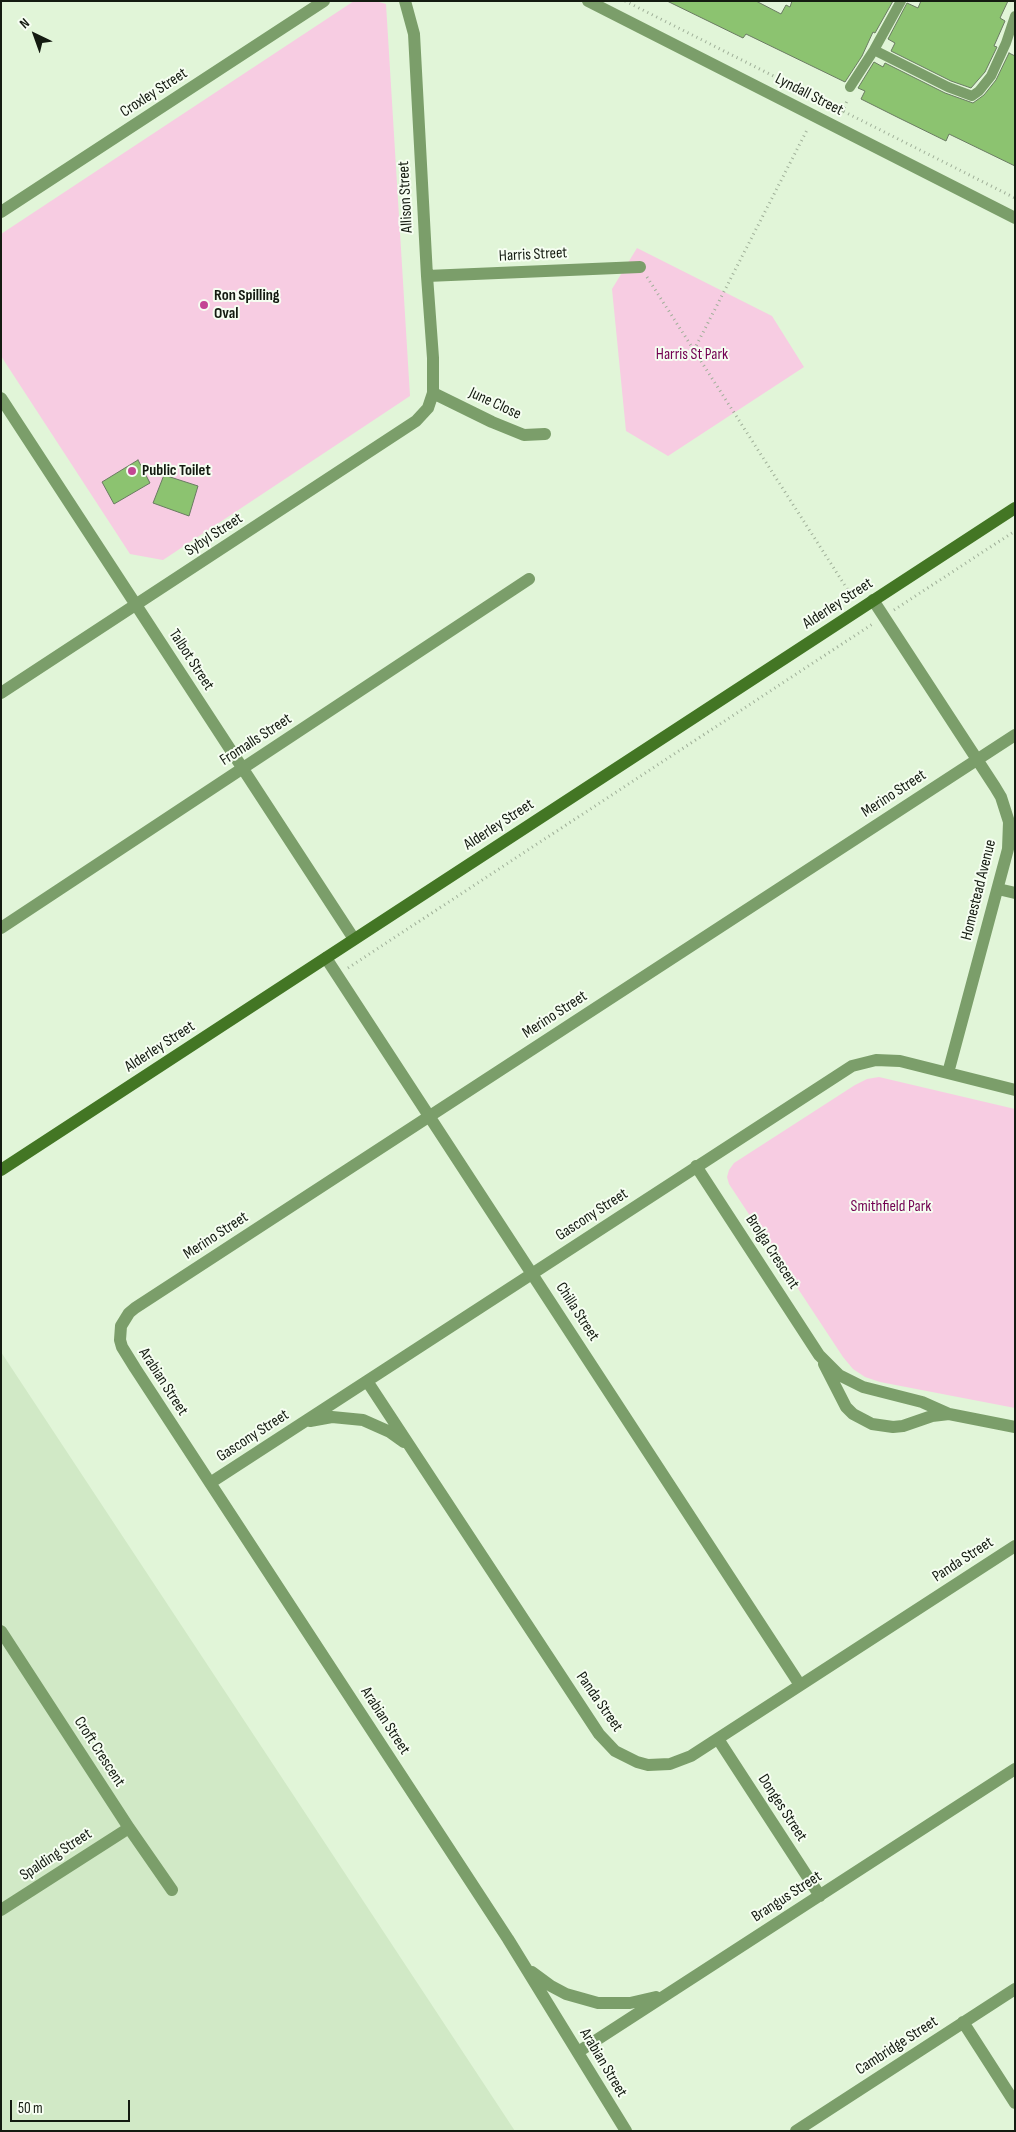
<!DOCTYPE html>
<style>
body{margin:0}
#map{position:relative;width:1016px;height:2132px;overflow:hidden;background:#e1f5d8;font-family:"Sofia Sans Condensed",sans-serif}
canvas{display:block}
.frame{position:absolute;inset:0;border:2px solid #141b11;pointer-events:none}
.north{position:absolute;left:10px;top:10px;width:50px;height:50px;-webkit-text-stroke:4px #f6fef2;paint-order:stroke;rotate:318deg;font-size:14px;font-weight:700;line-height:20px;text-align:center;color:#141b11}
.north::after{content:'';display:block;margin:auto;width:18px;height:22px;background:#141b11;clip-path:polygon(50% 0,100% 100%,50% 72%,0 100%)}
.scale{position:absolute;left:10px;top:2100px;width:120px;height:22px;box-sizing:border-box;border:2px solid #141b11;border-top:0;padding-left:6px;font-size:15px;line-height:18px;white-space:nowrap;color:#141b11;-webkit-text-stroke:4px #f6fef2;paint-order:stroke}
</style>
<div id="map">
<canvas width="1016" height="2132"></canvas>
<div class="frame"></div>
<div class="north">N</div>
<div class="scale">50 m</div>
</div>
<script>
const ctx = document.querySelector('canvas').getContext('2d');
ctx.lineJoin = 'round';
function fillPath(path, color) { ctx.fillStyle = color; ctx.fill(path, 'evenodd'); }
const shape = rows => new Path2D(rows.map(r => 'M' + r).join(''));
function stroke(path, color, width, dash) { ctx.strokeStyle = color; ctx.lineWidth = width; ctx.lineCap = dash ? 'butt' : 'round'; ctx.setLineDash(dash || []); ctx.stroke(path); }
function write(font, color, halo, rows, align = 'center') {
  ctx.font = font + ' "Sofia Sans Condensed",sans-serif'; ctx.lineWidth = 4; ctx.setLineDash([]); ctx.textBaseline = 'middle'; ctx.strokeStyle = halo; ctx.fillStyle = color; for (const [text, x, y, turn = 0] of rows) {
    ctx.save(); ctx.translate(x, y); ctx.rotate((+turn || 0) * Math.PI / 180); ctx.textAlign = isNaN(turn) ? turn : align; if (halo) ctx.strokeText(text, 0, 0); ctx.fillText(text, 0, 0); ctx.restore();
  }
}
fillPath(shape([
 [1,1352,515,2131,1,2131]
]), '#d1e9c6');
fillPath(shape([
 [354,1,375,1,386,4,410,396,163,560,130,554,1,356,1,234],
 [637,248,772,316,804,367,668,456,626,431,612,289],
 [879,1077,1015,1109,1015,1408,880,1382,865,1377,853,1369,843,1357,729,1184,727,1177,729,1170,734,1163,855,1085,867,1079]
]), '#f7cce2');
const building = shape([
 [667,1,756,1,781,14,786,5,790,7,792,1,893,1,875,33,873,32,862,56,845,82,746,34,743,38,667,1],
 [921,1,1008,1,1000,18,1005,21,994,46,997,47,985,72,971,88,951,81,891,51,895,43,888,39,907,3,918,8,921,1],
 [1009,53,1015,56,1015,166,949,134,946,141,899,118,861,99,865,91,858,88,874,62,883,67,885,63,945,93,973,103,984,95,996,80,1009,53],
 [138,460,150,483,114,504,102,482,138,460],
 [164,475,198,486,189,516,153,503,164,475]
]);
fillPath(building, '#8cc370');
stroke(building, '#6a7b62', 1);
stroke(shape([
 [625,1,1015,198],
 [842,112,847,101,846,100],
 [647,277,853,598],
 [694,350,808,128],
 [894,610,1015,531],
 [348,968,874,623]
]), '#9faf98', 3, [1, 4]);
stroke(shape([
 [874,50,948,87,972,96,979,91,991,76,1006,43,1015,16],
 [850,87,874,50,901,1]
]), '#7b9e6a', 10);
stroke(shape([
 [588,1,1015,218],
 [1,212,324,1],
 [427,276,640,267],
 [433,393,492,422,524,435,545,434],
 [1,398,354,939],
 [873,600,995,787,1001,797,1009,822,1008,849,948,1073],
 [1,693,416,421,428,408,433,393,433,358,427,276,414,34,405,1],
 [998,889,1015,893],
 [1,928,529,579],
 [326,958,800,1685],
 [696,1166,819,1355,839,1375,863,1387,922,1402,949,1414,1015,1427],
 [824,1364,846,1407,853,1414,872,1424,893,1427,903,1426,932,1416,949,1414],
 [367,1381,599,1734,615,1751,637,1762,648,1765,670,1764,691,1756,1015,1546],
 [310,1421,332,1417,363,1420,390,1432,404,1442],
 [210,1483,852,1066,876,1060,900,1061,1015,1090],
 [1,1631,129,1828,172,1890],
 [718,1739,820,1896],
 [1,1910,129,1828],
 [532,1972,551,1986,566,1994,598,2003,630,2003,656,1997],
 [963,2022,1015,2103],
 [578,2052,1015,1769],
 [626,2131,508,1939,135,1368,122,1347,120,1340,121,1326,129,1313,135,1308,1015,735],
 [796,2131,1015,1989]
]), '#7b9e6a', 12);
stroke(shape([
 [1,1170,1015,508]
]), '#437624', 12);
for (const [x, y, r, color] of [
 [204,305,5,"#c34694"],
 [132,471,5,"#c34694"]
]) { const dot = new Path2D(); dot.arc(x, y, r, 0, 2 * Math.PI); ctx.fillStyle = color; ctx.fill(dot); stroke(dot, '#f6fef2', 2); }
write('16px', '#141b11', '#f6fef2', [
 ["Croxley Street",154,93,-33],
 ["Lyndall Street",809,95,27],
 ["Allison Street",406,197,-93],
 ["Harris Street",533,255,-3],
 ["June Close",495,404,25],
 ["Sybyl Street",214,535,-33],
 ["Alderley Street",838,604,-33],
 ["Talbot Street",191,660,57],
 ["Fromalls Street",256,740,-33],
 ["Merino Street",894,794,-33],
 ["Alderley Street",499,825,-33],
 ["Homestead Avenue",979,890,-76],
 ["Merino Street",555,1015,-33],
 ["Alderley Street",160,1047,-33],
 ["Gascony Street",592,1215,-33],
 ["Merino Street",216,1236,-33],
 ["Brolga Crescent",772,1252,57],
 ["Chilla Street",577,1312,57],
 ["Arabian Street",163,1382,57],
 ["Gascony Street",253,1436,-33],
 ["Panda Street",963,1560,-33],
 ["Panda Street",599,1702,55],
 ["Arabian Street",385,1721,57],
 ["Croft Crescent",99,1752,57],
 ["Donges Street",782,1808,57],
 ["Spalding Street",56,1855,-33],
 ["Brangus Street",787,1897,-33],
 ["Cambridge Street",897,2046,-33],
 ["Arabian Street",603,2063,59]
]);
write('bold 16px', '#141b11', '#f6fef2', [
 ["Ron Spilling",214,296],
 ["Oval",214,314],
 ["Public Toilet",142,471]
], 'left');
write('16px', '#720051', '#f6fef2', [
 ["Harris St Park",692,355],
 ["Smithfield Park",891,1207]
]);
</script>
